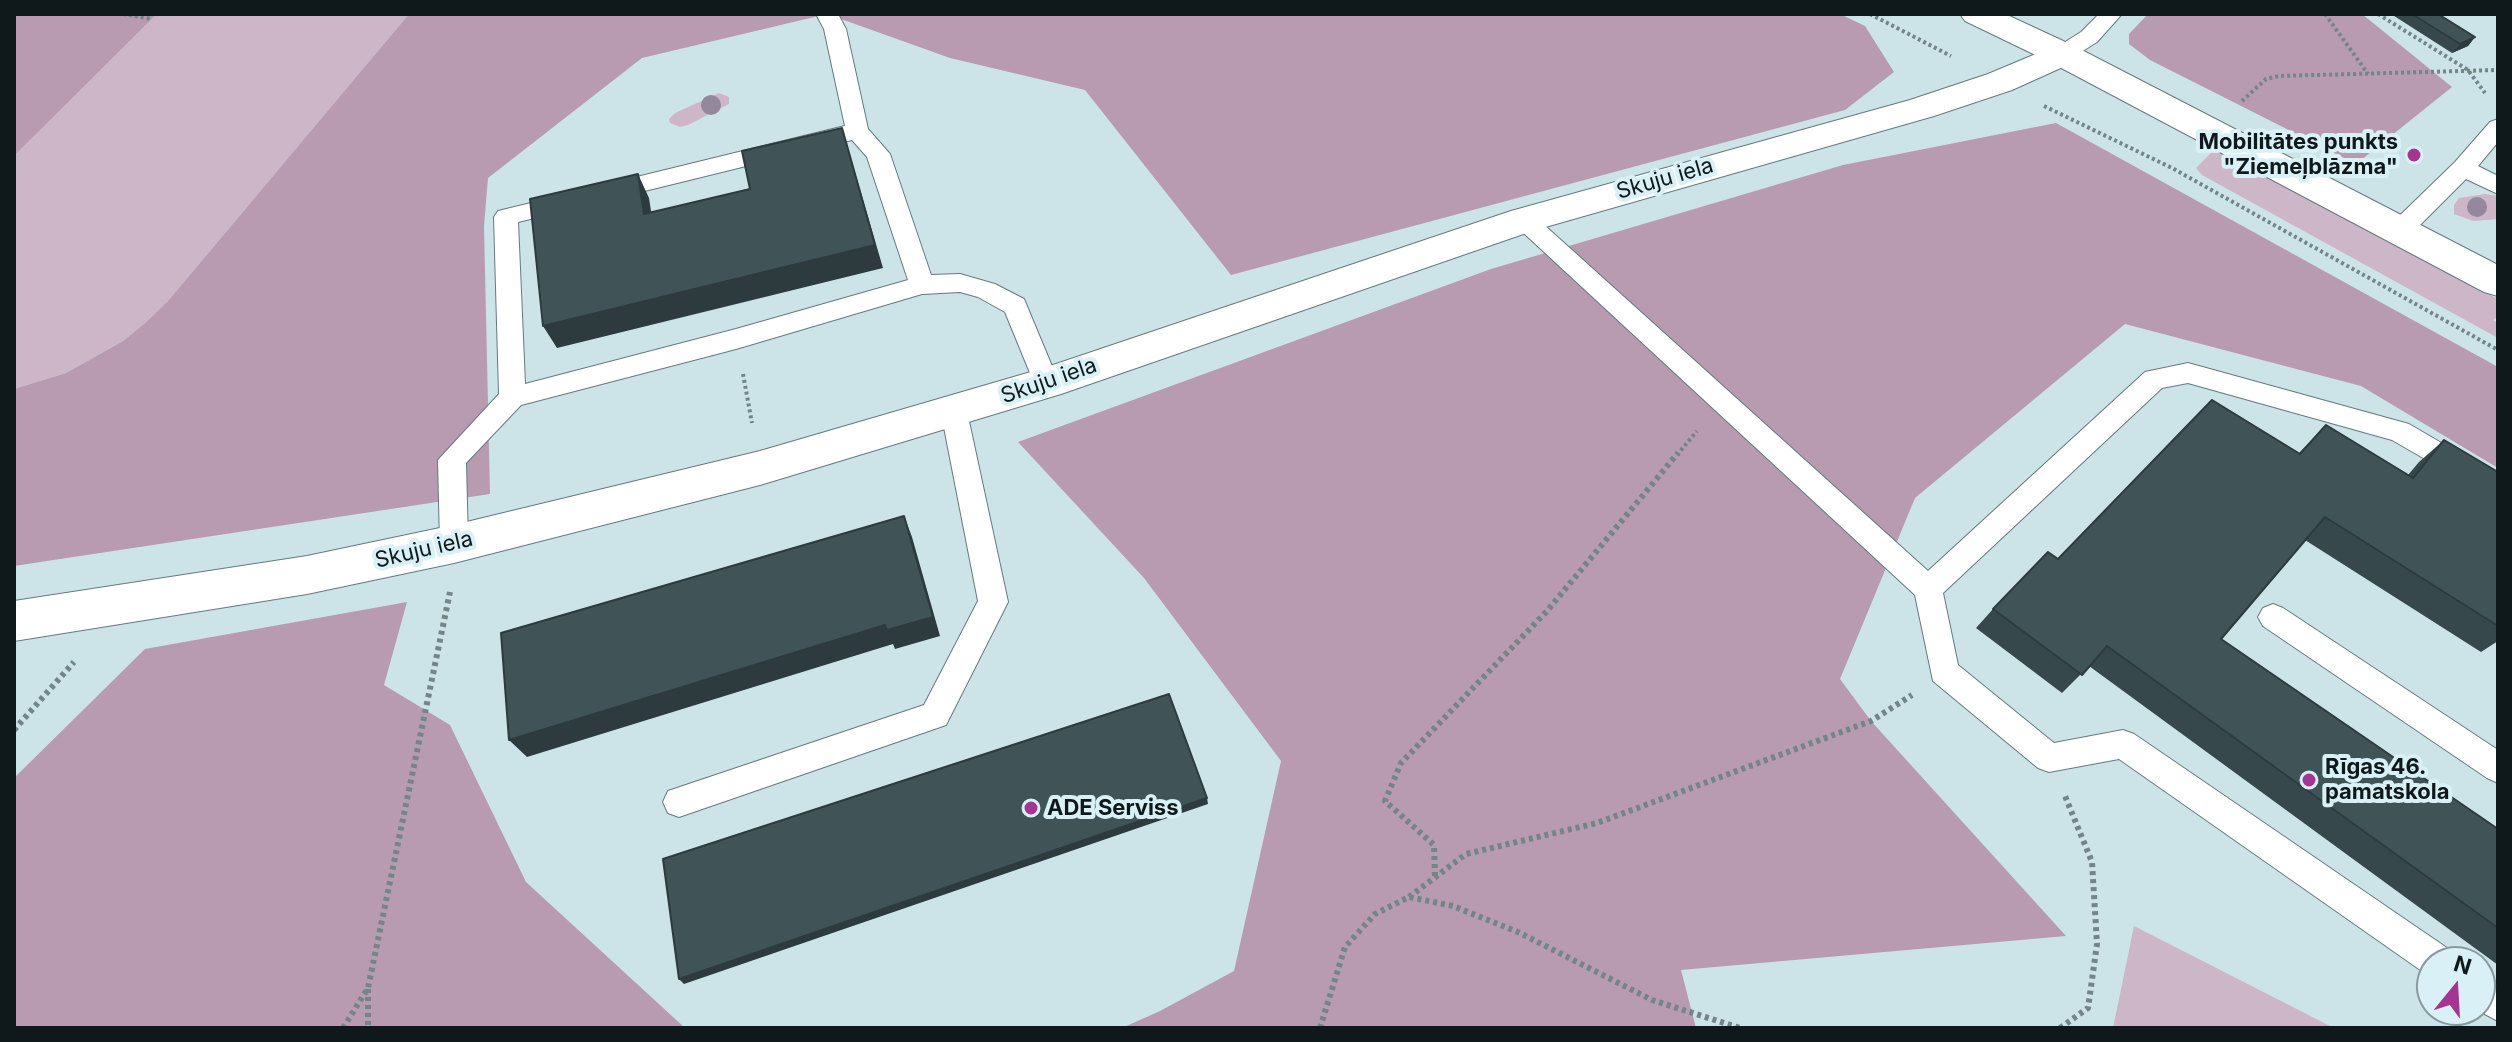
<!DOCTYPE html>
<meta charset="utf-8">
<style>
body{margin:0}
#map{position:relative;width:2512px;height:1042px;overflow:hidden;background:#cce4e8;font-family:Inter,sans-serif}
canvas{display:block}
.frame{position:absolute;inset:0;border:16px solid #0f181a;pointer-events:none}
.north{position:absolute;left:2416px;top:946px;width:80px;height:80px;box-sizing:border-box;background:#d9f1f6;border:2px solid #889a9e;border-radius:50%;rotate:18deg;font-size:22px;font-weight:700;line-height:32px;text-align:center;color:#0f181a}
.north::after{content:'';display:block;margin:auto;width:28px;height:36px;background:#a43593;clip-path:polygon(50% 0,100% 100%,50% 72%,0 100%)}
</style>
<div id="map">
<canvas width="2512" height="1042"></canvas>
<div class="frame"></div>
<div class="north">N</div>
</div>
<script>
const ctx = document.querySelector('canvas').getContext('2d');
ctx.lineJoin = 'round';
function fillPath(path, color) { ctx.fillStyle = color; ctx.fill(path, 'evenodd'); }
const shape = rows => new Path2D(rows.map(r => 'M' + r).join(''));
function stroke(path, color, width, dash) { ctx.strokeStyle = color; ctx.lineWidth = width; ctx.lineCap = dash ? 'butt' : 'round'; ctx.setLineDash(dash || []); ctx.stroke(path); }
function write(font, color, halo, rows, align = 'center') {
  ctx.font = font + ' Inter,sans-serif'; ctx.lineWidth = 8; ctx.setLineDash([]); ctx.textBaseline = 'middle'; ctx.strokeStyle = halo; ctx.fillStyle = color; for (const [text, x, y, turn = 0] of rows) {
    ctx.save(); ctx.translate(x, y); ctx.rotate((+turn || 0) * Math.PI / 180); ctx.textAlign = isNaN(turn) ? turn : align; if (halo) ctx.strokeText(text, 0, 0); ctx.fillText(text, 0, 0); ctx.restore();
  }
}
fillPath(shape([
 [157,14,409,14,168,301,144,324,123,341,66,373,14,389,14,156],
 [719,93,729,97,729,104,688,125,680,127,670,123,669,119,675,113],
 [2216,148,2498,299,2498,316,2493,320,2498,323,2498,338,2202,175,2196,168],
 [2485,194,2498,196,2498,219,2473,221,2454,214,2454,205,2459,198],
 [2134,926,2334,1028,2113,1028]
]), '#cdb6c7');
fillPath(shape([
 [14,14,157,14,14,156],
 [409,14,1840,14,1865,26,1894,72,1845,110,1231,275,1085,90,950,58,827,14,642,58,488,178,484,226,490,494,14,566,14,389,66,373,123,341,144,324,168,301],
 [2148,14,2362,14,2452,87,2356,164,2150,60,2129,44,2129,34],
 [2056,123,2498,367,2498,468,2361,386,2125,324,1915,498,1840,679,1871,721,2066,936,1681,970,1696,1028,1122,1028,1160,1011,1234,971,1281,761,1144,578,1018,442,1491,269,1843,165],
 [407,602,384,685,450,725,526,882,685,1028,14,1028,14,778,145,649]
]), '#b89bb1');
const lane = shape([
 [816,14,838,14,846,29,868,129,890,154,931,275,960,274,995,284,1024,299,1059,383,1055,390,1046,393,1037,390,1005,312,978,297,960,292,922,294,736,349,521,405,466,463,468,544,464,552,454,556,444,552,440,544,438,460,499,394,494,217,498,211,568,194,576,196,580,202,576,208,518,222,525,384,736,329,908,280,867,157,852,140,608,200,600,198,596,192,600,186,608,184,845,126,824,29,816,14],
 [2099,14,2122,14,2097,42,2070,59,2054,59,2051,54,2054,49,2081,32,2099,14],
 [2498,119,2498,142,2478,166,2498,176,2498,194,2466,179,2409,236,2400,239,2391,236,2388,230,2391,224,2455,162,2490,122,2498,119],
 [1524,212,1532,214,1928,571,2145,372,2188,363,2409,424,2498,476,2498,501,2392,440,2188,383,2162,388,1943,593,1958,665,2054,743,2123,730,2134,734,2450,950,2455,962,2432,962,2432,976,2426,974,2119,759,2049,772,2038,768,1933,681,1915,595,1516,226,1512,220,1516,214,1524,212],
 [954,402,963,405,967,412,1008,602,946,725,679,817,668,813,663,802,668,791,924,705,978,601,941,412,945,405,954,402],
 [2273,604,2283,608,2498,750,2498,783,2487,778,2263,626,2258,617,2263,608,2273,604],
 [2480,974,2498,983,2498,1021,2477,1010,2480,1010,2480,974]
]);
const street = shape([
 [2062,43,2074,46,2079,54,2074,62,2012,90,1934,116,1535,230,1061,394,760,485,454,563,307,594,14,641,14,601,307,556,454,525,760,451,1041,369,1511,211,1910,100,1988,74,2062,43]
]);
const secondary = shape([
 [1960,14,2005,14,2074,46,2498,265,2498,296,2484,292,2050,62,1965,21,1960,14]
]);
stroke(lane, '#657a7f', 2);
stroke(street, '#657a7f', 2);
stroke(secondary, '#657a7f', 2);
stroke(shape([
 [123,14,152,19],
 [1870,14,1951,56],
 [2325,14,2368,74],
 [2378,14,2468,70,2485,93],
 [2242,101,2266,79,2279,76,2498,70],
 [2044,106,2172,168,2498,350],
 [743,374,752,423],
 [1677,455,1697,431]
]), '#748588', 4, [3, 3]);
stroke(shape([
 [14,730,74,662],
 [1435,876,1434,845,1385,801,1401,763,1547,611,1678,453],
 [1409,897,1466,854,1597,823,1871,721,1912,695],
 [368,989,368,1028],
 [343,1028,368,988,450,592],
 [1320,1028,1345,947,1375,914,1409,897,1453,906,1520,933,1652,1000,1740,1028],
 [2060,1028,2088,1008,2097,944,2092,862,2065,796]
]), '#748588', 6, [4, 4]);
fillPath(lane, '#fff');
fillPath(street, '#fff');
fillPath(secondary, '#fff');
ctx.fillStyle = '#93889c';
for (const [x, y] of [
 [711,105],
 [2477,207]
]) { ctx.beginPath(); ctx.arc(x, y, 10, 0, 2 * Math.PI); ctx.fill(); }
fillPath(shape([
 [2391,14,2438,14,2475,37,2468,46,2452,53],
 [2326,425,2408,475,2419,462,2444,440,2498,472,2498,641,2481,652,2305,540,2221,639,2498,829,2498,965,2089,666,2062,693,1976,628,1993,609,2058,559,2299,453]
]), '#37484c');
fillPath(shape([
 [2475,37,2468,46,2452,53,2460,44],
 [842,128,883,268,557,348,543,326],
 [638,174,649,198,655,237,644,214],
 [904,516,912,537,940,636,895,649,893,644,527,757,509,740],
 [1207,798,1208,804,684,984,679,979]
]), '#2d3b3e');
const building = shape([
 [2412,14,2438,14,2475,37,2460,44,2412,14],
 [842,128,875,245,543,326,530,199,638,174,644,214,750,189,742,151,842,128],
 [2212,400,2300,454,2326,425,2413,478,2444,440,2498,472,2498,626,2325,517,2221,639,2498,829,2498,928,2107,646,2082,675,1993,609,2048,552,2058,559,2212,400],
 [904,516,933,617,887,630,885,625,509,740,501,633,904,516],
 [1169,694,1207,798,679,979,663,859,1169,694]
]);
fillPath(building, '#405458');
stroke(building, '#2d3b3e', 2);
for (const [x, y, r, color] of [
 [2414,155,8,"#a43593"],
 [2309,780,8,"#a43593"],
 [1031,808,8,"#a43593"]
]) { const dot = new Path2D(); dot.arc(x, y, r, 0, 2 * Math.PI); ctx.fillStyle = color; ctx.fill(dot); stroke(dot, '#d9f1f6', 3); }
write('bold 22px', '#0f181a', '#d9f1f6', [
 ["Mobilitātes punkts",2398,142,"right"],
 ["\"Ziemeļblāzma\"",2398,167,"right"],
 ["Rīgas 46.",2325,767],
 ["pamatskola",2325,792],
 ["ADE Serviss",1047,808]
], 'left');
write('22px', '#0f181a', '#d9f1f6', [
 ["Skuju iela",1665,179,-16],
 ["Skuju iela",1049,381,-19],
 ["Skuju iela",424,550,-13]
]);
</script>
